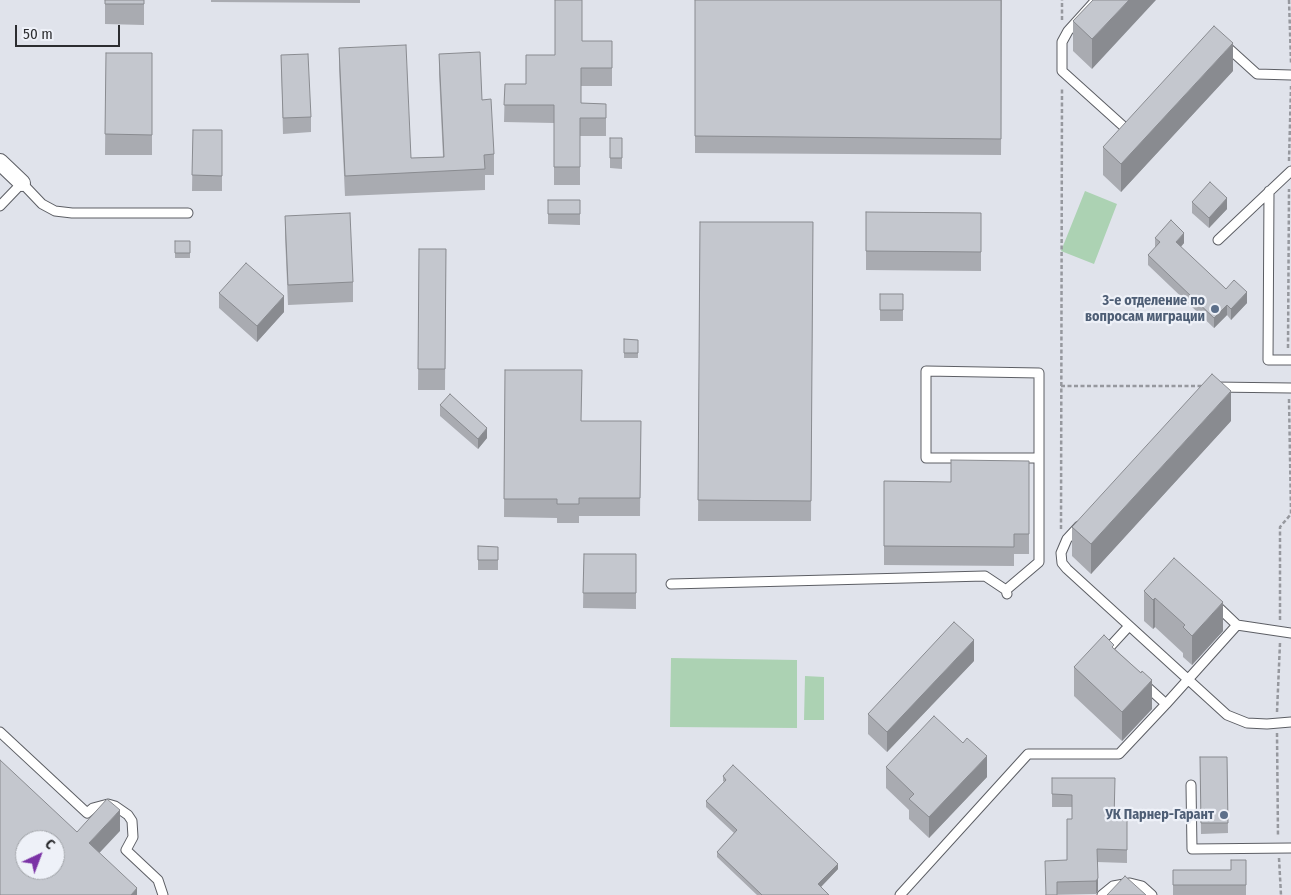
<!DOCTYPE html>
<meta charset="utf-8">
<style>
body{margin:0}
#map{position:relative;width:1291px;height:895px;overflow:hidden;background:#e0e3eb;font-family:"Fira Sans Condensed",sans-serif}
canvas{display:block}
.north{position:absolute;left:15px;top:830px;width:50px;height:50px;box-sizing:border-box;background:#eef1f8;border:1px solid #a0a3a8;border-radius:50%;rotate:43deg;font-size:14px;font-weight:700;line-height:20px;text-align:center;color:#2c2d30}
.north::after{content:'';display:block;margin:auto;width:18px;height:22px;background:#7b33a6;clip-path:polygon(50% 0,100% 100%,50% 72%,0 100%)}
.scale{position:absolute;left:15px;top:25px;width:105px;height:22px;box-sizing:border-box;border:2px solid #2c2d30;border-top:0;padding-left:6px;font-size:15px;line-height:18px;white-space:nowrap;color:#2c2d30;-webkit-text-stroke:4px #eef1f8;paint-order:stroke}
</style>
<div id="map">
<canvas width="1291" height="895"></canvas>
<div class="north">С</div>
<div class="scale">50 m</div>
</div>
<script>
const ctx = document.querySelector('canvas').getContext('2d');
ctx.lineJoin = 'round';
function fillPath(path, color) { ctx.fillStyle = color; ctx.fill(path, 'evenodd'); }
const shape = rows => new Path2D(rows.map(r => 'M' + r).join(''));
function stroke(path, color, width, dash) { ctx.strokeStyle = color; ctx.lineWidth = width; ctx.lineCap = dash ? 'butt' : 'round'; ctx.setLineDash(dash || []); ctx.stroke(path); }
function write(font, color, halo, rows, align = 'center') {
  ctx.font = font + ' "Fira Sans Condensed",sans-serif'; ctx.lineWidth = 4.5; ctx.setLineDash([]); ctx.textBaseline = 'middle'; ctx.strokeStyle = halo; ctx.fillStyle = color; for (const [text, x, y, turn = 0] of rows) {
    ctx.save(); ctx.translate(x, y); ctx.rotate((+turn || 0) * Math.PI / 180); ctx.textAlign = isNaN(turn) ? turn : align; if (halo) ctx.strokeText(text, 0, 0); ctx.fillText(text, 0, 0); ctx.restore();
  }
}
fillPath(shape([
 [1085,191,1117,204,1094,264,1061,251],
 [671,658,797,660,797,728,670,727],
 [805,676,824,677,824,720,804,720]
]), '#acd2b3');
const service = shape([
 [1096,0,1068,31,1062,42,1062,71,1123,126],
 [1225,45,1257,74,1291,75],
 [1269,191,1268,360,1291,360],
 [0,206,22,183,42,204,55,211,72,213,188,213],
 [1218,240,1291,171],
 [1214,387,1291,388],
 [1079,526,1067,539,1061,553,1062,563,1067,569,1227,715,1247,723,1267,724,1291,722],
 [671,584,985,576,1006,590,1007,594],
 [1006,590,1039,562,1039,373,926,371,926,458,1038,458],
 [1237,625,1291,633],
 [1108,650,1107,650,1129,626],
 [1143,683,1166,704,1237,625,1216,605],
 [0,732,87,813,93,808,108,804,115,806,128,815,132,821,133,837,126,850,158,880,163,895],
 [1191,785,1192,849,1291,848],
 [900,895,1028,754,1119,754,1166,704],
 [1102,895,1113,886,1130,883,1142,886,1152,895]
]);
const minor = shape([
 [0,162,22,183]
]);
stroke(service, '#5c5e64', 11);
stroke(minor, '#5c5e64', 18);
stroke(shape([
 [1289,0,1291,63],
 [1062,20,1062,0],
 [1289,161,1291,86],
 [1288,348,1289,189],
 [1061,386,1202,386],
 [1061,529,1062,87],
 [1280,620,1280,527,1291,514,1289,399],
 [1277,712,1280,643],
 [1277,733,1278,837],
 [1279,858,1281,895]
]), '#96989e', 2.5, [4, 2.5]);
stroke(service, '#fff', 9);
stroke(minor, '#fff', 16);
fillPath(shape([
 [105,0,144,0,144,25,105,24],
 [211,0,360,0,360,3,211,2],
 [695,0,1002,0,1001,155,695,153],
 [1093,0,1092,69,1073,51,1073,21],
 [582,41,612,41,612,86,581,86,581,103,606,104,606,136,580,136,580,185,554,185,554,123,504,122,505,84,526,84,555,55],
 [339,48,411,158,443,157,439,74,439,54,482,100,494,154,494,175,485,175,485,190,345,196,339,68],
 [106,53,152,53,152,155,105,155],
 [281,55,311,117,311,132,283,134],
 [1233,71,1121,192,1103,175,1103,147],
 [193,130,222,130,222,191,192,191],
 [610,138,622,138,622,169,610,168],
 [548,200,580,200,580,225,548,224],
 [1192,202,1227,209,1209,228,1192,213],
 [866,212,981,213,981,271,866,270],
 [285,216,353,282,353,302,288,305,285,236],
 [700,222,813,222,811,521,698,521],
 [1155,238,1184,243,1181,247,1226,289,1247,303,1231,320,1227,315,1214,328,1148,265,1148,255,1155,248],
 [175,241,190,241,190,258,175,258],
 [419,249,446,249,445,390,418,390],
 [219,293,284,312,257,342,219,308],
 [880,294,903,294,903,321,880,321],
 [624,339,638,340,638,358,624,358],
 [505,370,581,421,641,421,640,516,579,516,579,523,557,523,557,518,504,517],
 [440,405,487,438,478,449,440,416],
 [1231,421,1091,574,1072,556,1072,527],
 [1029,461,1029,554,1014,554,1014,566,884,565,884,481,951,482],
 [478,546,498,547,498,570,478,570],
 [584,554,636,554,636,609,583,608],
 [1144,591,1223,631,1192,665,1183,657,1183,653,1155,627,1153,629,1144,621],
 [1114,648,1141,673,1152,709,1122,741,1074,696,1074,667],
 [974,661,887,752,868,734,868,714],
 [1200,757,1227,757,1228,833,1201,834],
 [886,767,987,777,929,838,909,819,909,810,886,788],
 [723,776,838,869,821,887,829,895,757,895,717,857,717,852,734,833,706,807,706,801,724,782,723,781],
 [1052,778,1114,820,1127,820,1127,863,1097,862,1098,891,1096,894,1045,895,1067,860,1072,819,1072,807,1052,807],
 [1173,870,1246,885,1246,895,1173,895]
]), '#a9abb1');
fillPath(shape([
 [1129,0,1156,0,1092,69,1092,39],
 [1233,43,1233,71,1121,192,1121,164],
 [1227,198,1227,209,1209,228,1209,218],
 [1184,233,1184,243,1176,252,1176,242],
 [1247,292,1247,303,1231,320,1231,309],
 [284,296,284,312,257,342,257,326],
 [1227,305,1227,315,1214,328,1214,318],
 [1231,391,1231,421,1091,574,1091,544],
 [487,428,487,438,478,449,478,439],
 [1155,598,1155,627,1153,629,1153,600],
 [1223,602,1223,631,1192,665,1192,636],
 [974,640,974,661,887,752,887,732],
 [1152,680,1152,709,1122,741,1122,712],
 [987,756,987,777,929,838,929,817],
 [120,810,120,831,89,864,89,843],
 [838,864,838,869,818,890,818,884],
 [1098,878,1098,891,1096,894,1096,881],
 [137,888,137,895,131,895]
]), '#898b90');
const building = shape([
 [105,0,144,0,144,4,105,4,105,0],
 [555,0,582,0,582,41,612,41,612,68,581,68,581,103,606,104,606,118,580,118,580,167,554,167,554,105,504,105,505,84,526,84,526,55,555,55,555,0],
 [695,0,1001,0,1001,139,695,136,695,0],
 [1093,0,1129,0,1092,39,1073,21,1093,0],
 [1214,26,1233,43,1121,164,1103,147,1214,26],
 [406,45,411,158,444,157,439,54,480,52,482,100,491,99,494,154,484,155,485,169,345,176,339,48,406,45],
 [106,53,152,53,152,135,105,134,106,53],
 [308,54,311,117,283,118,281,55,308,54],
 [193,130,222,130,222,176,192,175,193,130],
 [610,138,622,138,622,158,610,158,610,138],
 [1210,182,1227,198,1209,218,1192,202,1210,182],
 [548,200,580,200,580,214,548,214,548,200],
 [866,212,981,213,981,252,866,251,866,212],
 [350,213,353,282,288,285,285,216,350,213],
 [1171,220,1184,233,1176,242,1226,289,1234,280,1247,292,1231,309,1227,305,1214,318,1148,255,1160,242,1155,238,1171,220],
 [700,222,813,222,811,501,698,500,700,222],
 [175,241,190,241,190,253,175,253,175,241],
 [419,249,446,249,445,369,418,369,419,249],
 [246,263,284,296,257,326,219,293,246,263],
 [880,294,903,294,903,310,880,310,880,294],
 [624,339,638,340,638,353,624,353,624,339],
 [505,370,582,370,581,421,641,421,640,498,579,498,579,504,557,504,557,499,504,499,505,370],
 [1212,374,1231,391,1091,544,1072,527,1212,374],
 [450,394,487,428,478,439,440,405,450,394],
 [951,460,1029,461,1029,534,1014,534,1014,547,884,546,884,481,951,482,951,460],
 [478,546,498,547,498,560,478,560,478,546],
 [584,554,636,554,636,593,583,593,584,554],
 [1174,558,1223,602,1192,636,1183,627,1185,625,1155,598,1153,600,1144,591,1174,558],
 [954,622,974,640,887,732,868,714,954,622],
 [1104,635,1114,645,1112,647,1141,673,1142,671,1152,680,1122,712,1074,667,1104,635],
 [934,716,963,743,967,738,987,756,929,817,909,799,914,794,886,767,934,716],
 [1200,757,1227,757,1228,823,1201,823,1200,757],
 [0,760,77,832,107,799,120,810,89,843,137,888,131,895,0,895,0,760],
 [25,840,55,840,55,870,25,870,25,840],
 [733,765,838,864,818,884,829,895,762,895,717,852,737,830,706,801,726,780,723,776,733,765],
 [1052,778,1115,778,1114,820,1127,820,1127,850,1097,849,1098,878,1096,881,1057,882,1057,895,1046,895,1045,861,1067,860,1067,819,1072,819,1072,795,1052,794,1052,778],
 [1231,860,1246,860,1246,885,1173,885,1173,870,1231,870,1231,860],
 [1125,876,1146,895,1107,895,1125,876]
]);
fillPath(building, '#c4c7ce');
stroke(building, '#898b90', 1);
for (const [x, y, r, color] of [
 [1215,309,5,"#5c6f8a"],
 [1224,815,5,"#5c6f8a"]
]) { const dot = new Path2D(); dot.arc(x, y, r, 0, 2 * Math.PI); ctx.fillStyle = color; ctx.fill(dot); stroke(dot, '#eef1f8', 2); }
write('bold 14px', '#4e5e75', '#eef1f8', [
 ["3-е отделение по",1205,301],
 ["вопросам миграции",1205,317],
 ["УК Парнер-Гарант",1214,815]
], 'right');
</script>
